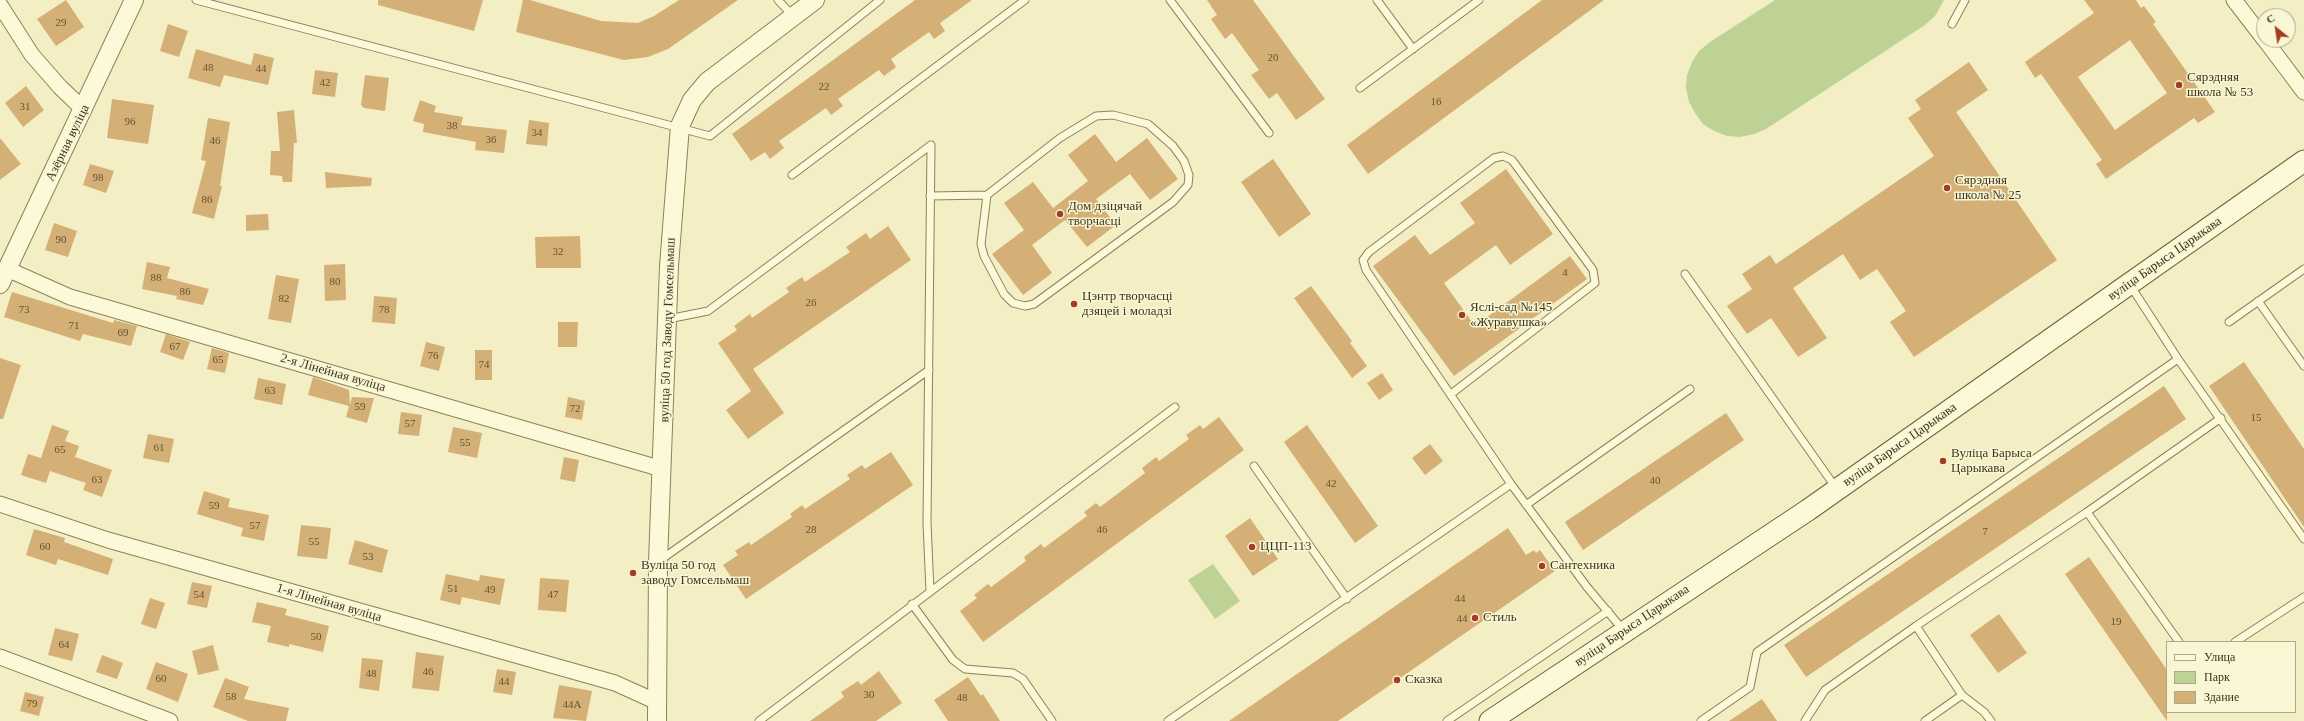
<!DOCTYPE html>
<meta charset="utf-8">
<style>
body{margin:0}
#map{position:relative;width:2304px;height:721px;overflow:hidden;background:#f3eec4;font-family:"Times New Roman",serif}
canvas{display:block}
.legend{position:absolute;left:2166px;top:641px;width:130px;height:72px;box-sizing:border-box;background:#f9f6d4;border:1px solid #aea88b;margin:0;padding:5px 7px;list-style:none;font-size:12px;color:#3e341d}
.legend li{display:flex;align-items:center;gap:8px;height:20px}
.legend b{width:20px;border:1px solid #aea88b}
.north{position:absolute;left:2256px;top:8px;width:40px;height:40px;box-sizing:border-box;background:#f9f6d4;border:1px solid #aea88b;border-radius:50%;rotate:330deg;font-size:11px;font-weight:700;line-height:16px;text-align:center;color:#3e341d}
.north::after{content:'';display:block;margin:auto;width:14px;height:18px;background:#a53b21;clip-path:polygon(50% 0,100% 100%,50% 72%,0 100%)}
</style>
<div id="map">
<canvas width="2304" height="721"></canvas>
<ul class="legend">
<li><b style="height:5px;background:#fcf9d8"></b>Улица</li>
<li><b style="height:11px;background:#bfd296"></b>Парк</li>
<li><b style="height:11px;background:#d4b076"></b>Здание</li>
</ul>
<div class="north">С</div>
</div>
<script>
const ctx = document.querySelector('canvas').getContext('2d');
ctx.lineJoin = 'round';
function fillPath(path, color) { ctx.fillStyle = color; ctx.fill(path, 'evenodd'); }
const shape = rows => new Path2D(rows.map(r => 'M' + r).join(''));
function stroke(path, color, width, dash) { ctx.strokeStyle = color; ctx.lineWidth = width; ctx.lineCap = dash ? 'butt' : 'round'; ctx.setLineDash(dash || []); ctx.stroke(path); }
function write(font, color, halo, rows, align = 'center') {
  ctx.font = font + ' "Times New Roman",serif'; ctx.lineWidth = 3; ctx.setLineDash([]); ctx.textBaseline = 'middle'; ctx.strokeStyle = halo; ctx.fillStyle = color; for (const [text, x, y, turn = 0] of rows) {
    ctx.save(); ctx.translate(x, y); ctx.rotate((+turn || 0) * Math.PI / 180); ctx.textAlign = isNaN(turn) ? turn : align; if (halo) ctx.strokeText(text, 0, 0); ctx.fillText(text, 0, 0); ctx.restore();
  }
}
fillPath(shape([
 [1775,0,1944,0,1935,16,1925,25,1766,129,1754,134,1740,137,1727,136,1714,131,1703,124,1695,113,1689,102,1686,88,1687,75,1692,62,1699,51,1710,42],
 [1213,564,1240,601,1215,619,1188,580]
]), '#bfd296');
fillPath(shape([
 [66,0,84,27,56,46,37,19],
 [378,0,483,0,474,31,378,5],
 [523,0,530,0,601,21,638,23,654,16,679,0,738,0,668,49,648,57,624,60,516,32],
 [915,0,972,0,940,23,945,31,934,39,929,32,891,59,896,67,884,76,879,70,838,99,843,106,831,115,826,108,779,141,784,148,770,159,765,152,751,161,732,134],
 [1207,0,1253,0,1325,99,1296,120,1277,93,1269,99,1251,75,1259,70,1232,33,1225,39,1211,19,1217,15],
 [1542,0,1604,0,1368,174,1347,145],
 [2084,0,2136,0,2141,8,2144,6,2156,22,2153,24,2215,112,2198,123,2194,118,2106,179,2096,164,2102,160,2041,74,2035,78,2025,62,2094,13],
 [2130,40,2167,93,2115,130,2078,77],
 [168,24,188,31,179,57,160,51],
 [196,49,251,65,254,53,274,58,268,85,224,75,220,87,188,78],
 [1969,62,1988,90,1956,112,2057,260,1914,357,1890,322,1906,311,1877,269,1860,280,1843,254,1793,288,1827,338,1798,357,1771,318,1747,334,1727,306,1752,289,1742,274,1770,255,1776,264,1934,156,1908,118,1921,109,1915,100],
 [315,70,338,73,335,97,312,94],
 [365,75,389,78,385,111,364,108,361,105],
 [26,86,44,110,23,127,5,103],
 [112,99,154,105,148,144,107,138],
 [420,100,436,106,434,112,463,117,461,125,507,130,504,153,475,150,476,142,423,132,424,124,413,121],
 [294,110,297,143,294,143,292,182,283,182,282,176,270,175,271,151,280,151,277,112],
 [208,118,230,122,220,186,222,186,214,219,192,213,206,161,201,160],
 [529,120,549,123,547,146,526,144],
 [1095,134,1116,162,1147,138,1178,179,1150,200,1130,174,1096,199,1116,225,1087,247,1065,220,1032,245,1052,273,1023,295,992,254,1024,230,1004,203,1033,182,1053,208,1088,181,1068,155],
 [0,138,21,164,0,180],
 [1273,159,1311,214,1279,237,1241,182],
 [90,164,114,171,106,193,83,185],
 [1506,169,1553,234,1510,265,1496,245,1444,283,1475,326,1570,256,1587,279,1454,376,1373,266,1415,235,1430,255,1475,223,1460,203],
 [325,172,372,178,371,186,326,188],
 [268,214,269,230,246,231,246,215],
 [54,223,77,231,68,257,45,250],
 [888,226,911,260,753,369,784,413,748,439,726,410,751,391,718,343,737,330,734,326,750,314,752,318,789,292,786,288,802,277,805,282,850,252,846,247,866,233,870,239],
 [580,236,581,268,536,268,535,237],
 [147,262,170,267,167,278,209,289,203,305,176,299,177,296,142,289],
 [345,264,346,300,325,301,324,265],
 [276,275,299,279,291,323,268,319],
 [1311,286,1352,341,1350,343,1367,366,1352,378,1294,298],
 [12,292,113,323,114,320,137,326,131,346,83,334,80,341,4,317],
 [374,296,397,298,395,324,372,322],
 [558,322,578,322,577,347,558,347],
 [166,334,190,342,183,360,160,352],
 [426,342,445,347,439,371,420,366],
 [212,348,229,353,225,373,207,369],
 [475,350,492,350,492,380,475,380],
 [0,358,21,365,3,419,0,419],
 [2244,362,2304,449,2304,527,2209,386],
 [1382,373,1393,390,1379,400,1367,383],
 [313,377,349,390,350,405,352,397,374,398,367,423,346,417,349,406,308,395],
 [258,378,286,384,282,405,254,399],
 [2164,386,2186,419,1806,677,1784,645],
 [568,397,585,401,582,420,565,417],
 [401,412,422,415,419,436,398,434],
 [1726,413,1744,440,1583,550,1565,522],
 [1219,417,1244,450,983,642,960,611,977,598,974,595,988,584,991,587,1026,561,1024,557,1041,544,1044,548,1087,516,1084,512,1096,503,1100,507,1145,473,1142,468,1156,457,1159,461,1189,439,1186,435,1200,425,1203,429],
 [52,425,69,431,65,441,79,446,75,457,112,470,102,497,83,490,86,483,50,471,46,483,21,475,28,454,41,458],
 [1307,425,1378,526,1355,543,1284,442],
 [453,427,482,433,477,458,448,452],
 [148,434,174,439,169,463,143,458],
 [1430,444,1443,461,1425,475,1412,458],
 [891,452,913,485,746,599,723,565,738,555,735,551,749,542,751,545,792,517,790,514,802,505,805,509,850,479,847,475,862,465,865,469],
 [564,457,579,460,575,482,560,479],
 [204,491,230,499,228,507,269,515,264,541,241,536,243,528,197,514],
 [1250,518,1278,559,1253,576,1225,536],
 [301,525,331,528,327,559,297,556],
 [1508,528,1526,555,1534,550,1536,553,1540,550,1555,571,1338,721,1229,721],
 [34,529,65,538,64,542,113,559,108,575,58,559,56,565,26,555],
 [355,540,388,550,382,573,348,564],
 [2089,557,2167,670,2167,721,2065,574],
 [446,574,479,581,480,575,505,579,500,605,462,597,460,605,440,600],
 [540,578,569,580,566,612,538,610],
 [192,582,212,586,207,608,187,604],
 [150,598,165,603,156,629,141,624],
 [257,602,287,609,285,615,329,626,323,652,289,644,289,647,267,642,271,626,252,622],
 [1999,614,2027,653,1998,673,1970,635],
 [55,628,79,634,72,661,48,655],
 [213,645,219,670,198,675,192,651],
 [416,652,444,656,439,691,412,688],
 [102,655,123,663,117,679,96,672],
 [362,658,383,660,379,691,359,688],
 [156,662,188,674,178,702,146,689],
 [497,669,516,672,512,695,493,692],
 [879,671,902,703,876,721,810,721,844,697,841,692,858,681,861,685],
 [968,677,981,696,983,694,1000,721,948,721,934,700],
 [225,678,249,687,244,699,289,708,286,721,248,721,213,707],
 [559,685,592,691,586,721,553,718],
 [25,692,44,697,39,716,20,711],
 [1762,699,1777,721,1729,721]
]), '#d4b076');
const service = shape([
 [196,0,710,136,880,0],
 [778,0,793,16],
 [1170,0,1269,133],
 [1377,0,1413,49],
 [1952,24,1965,0],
 [1360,88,1479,0],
 [792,175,1025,0],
 [930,196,987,195,1060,138,1096,116,1113,115,1148,124,1173,146,1184,161,1189,175,1188,185,1173,202,1034,304,1025,306,1013,303,1004,294,984,256,981,244,987,195],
 [1685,274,1836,488],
 [2130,285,2178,359,2304,539],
 [2258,301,2304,366],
 [668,319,708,311,931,145],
 [2229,322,2304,269],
 [1451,394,1595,283,1593,270,1512,160,1503,156,1494,158,1369,252,1363,260,1366,270,1511,484,1587,587,1624,631],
 [1254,466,1347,599],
 [1526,505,1690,389],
 [2087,512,2179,642],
 [659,561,929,370],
 [930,591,927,523,931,145],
 [912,604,953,660,965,669,1013,673,1023,679,1052,721],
 [1916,626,1962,695,1925,721],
 [2235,642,2304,597],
 [1962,695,1984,712,1991,721],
 [759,721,1175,407],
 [1168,721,1511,484],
 [1447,721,1608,611],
 [1701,721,1750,687,1757,652,2178,359],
 [1805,721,1825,690,1916,626,2087,512,2221,418]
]);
const minor = shape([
 [2234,0,2264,39],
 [0,5,32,55,60,87,84,110],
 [2265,40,2304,92],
 [7,269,70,297,662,469],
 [0,504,108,540,615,683,657,702],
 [0,657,170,721]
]);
const tertiary = shape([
 [0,284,134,0],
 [657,721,658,562,669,266,680,126,692,100,707,82,815,0]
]);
const secondary = shape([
 [1490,721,1808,510,2304,161]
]);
stroke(service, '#8f8158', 9);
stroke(minor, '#8f8158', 17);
stroke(tertiary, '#8f8158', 20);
stroke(secondary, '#71613b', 23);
stroke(service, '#fcf9d8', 7);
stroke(minor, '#fcf9d8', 15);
stroke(tertiary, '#fcf9d8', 18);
stroke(secondary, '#fcf9d8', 21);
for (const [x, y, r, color] of [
 [2179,85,4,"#a53b21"],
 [1947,188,4,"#a53b21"],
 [1060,214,4,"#a53b21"],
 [1074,304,4,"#a53b21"],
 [1462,315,4,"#a53b21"],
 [1943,461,4,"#a53b21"],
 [1252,547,4,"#a53b21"],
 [1542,566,4,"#a53b21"],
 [633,573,4,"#a53b21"],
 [1475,618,4,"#a53b21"],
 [1397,680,4,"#a53b21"]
]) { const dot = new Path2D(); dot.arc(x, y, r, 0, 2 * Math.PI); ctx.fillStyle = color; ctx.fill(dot); stroke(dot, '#f9f6d4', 1.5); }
write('11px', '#645333', null, [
 ["29",61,23],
 ["20",1273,58],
 ["48",208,68],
 ["44",261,69],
 ["42",325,83],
 ["22",824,87],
 ["16",1436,102],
 ["31",25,107],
 ["96",130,122],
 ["38",452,126],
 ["34",537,133],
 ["36",491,140],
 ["46",215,141],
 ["98",98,178],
 ["86",207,200],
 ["90",61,240],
 ["32",558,252],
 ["4",1565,273],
 ["88",156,278],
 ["80",335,282],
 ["86",185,292],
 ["82",284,299],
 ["26",811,303],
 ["73",24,310],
 ["78",384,310],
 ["71",74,326],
 ["69",123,333],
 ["67",175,347],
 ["76",433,356],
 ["65",218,360],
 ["74",484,365],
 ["63",270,391],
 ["59",360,407],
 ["72",575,409],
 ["15",2256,418],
 ["57",410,424],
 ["55",465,443],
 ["61",159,448],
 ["65",60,450],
 ["63",97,480],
 ["40",1655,481],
 ["42",1331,484],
 ["59",214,506],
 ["57",255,526],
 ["28",811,530],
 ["46",1102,530],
 ["7",1985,532],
 ["55",314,542],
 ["60",45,547],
 ["53",368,557],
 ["51",453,589],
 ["49",490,590],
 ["54",199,595],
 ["47",553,595],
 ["44",1460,599],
 ["44",1462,619],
 ["19",2116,622],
 ["50",316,637],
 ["64",64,645],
 ["46",428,672],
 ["48",371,674],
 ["60",161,679],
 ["44",504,682],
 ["30",869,695],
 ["58",231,697],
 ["48",962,698],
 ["79",32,704],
 ["44А",572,705]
]);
write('13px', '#3e341d', '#f9f6d4', [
 ["Сярэдняя",2187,78],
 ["школа № 53",2187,93],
 ["Сярэдняя",1955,181],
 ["школа № 25",1955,196],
 ["Дом дзіцячай",1068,207],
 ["творчасці",1068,222],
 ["Цэнтр творчасці",1082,297],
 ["дзяцей і моладзі",1082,312],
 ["Яслі-сад №145",1470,308],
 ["«Журавушка»",1470,323],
 ["Вуліца Барыса",1951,454],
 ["Царыкава",1951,469],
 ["ЦЦП-113",1260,547],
 ["Вуліца 50 год",641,566],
 ["заводу Гомсельмаш",641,581],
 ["Сантехника",1550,566],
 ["Стиль",1483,618],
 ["Сказка",1405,680]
], 'left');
write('13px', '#3e341d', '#f9f6d4', [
 ["Азёрная вуліца",68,143,-64],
 ["вуліца Барыса Царыкава",2165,259,-35],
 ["вуліца 50 год Заводу Гомсельмаш",668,330,-88],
 ["2-я Лінейная вуліца",333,373,16],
 ["вуліца Барыса Царыкава",1900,445,-35],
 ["1-я Лінейная вуліца",329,603,16],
 ["вуліца Барыса Царыкава",1632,626,-34]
]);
</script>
